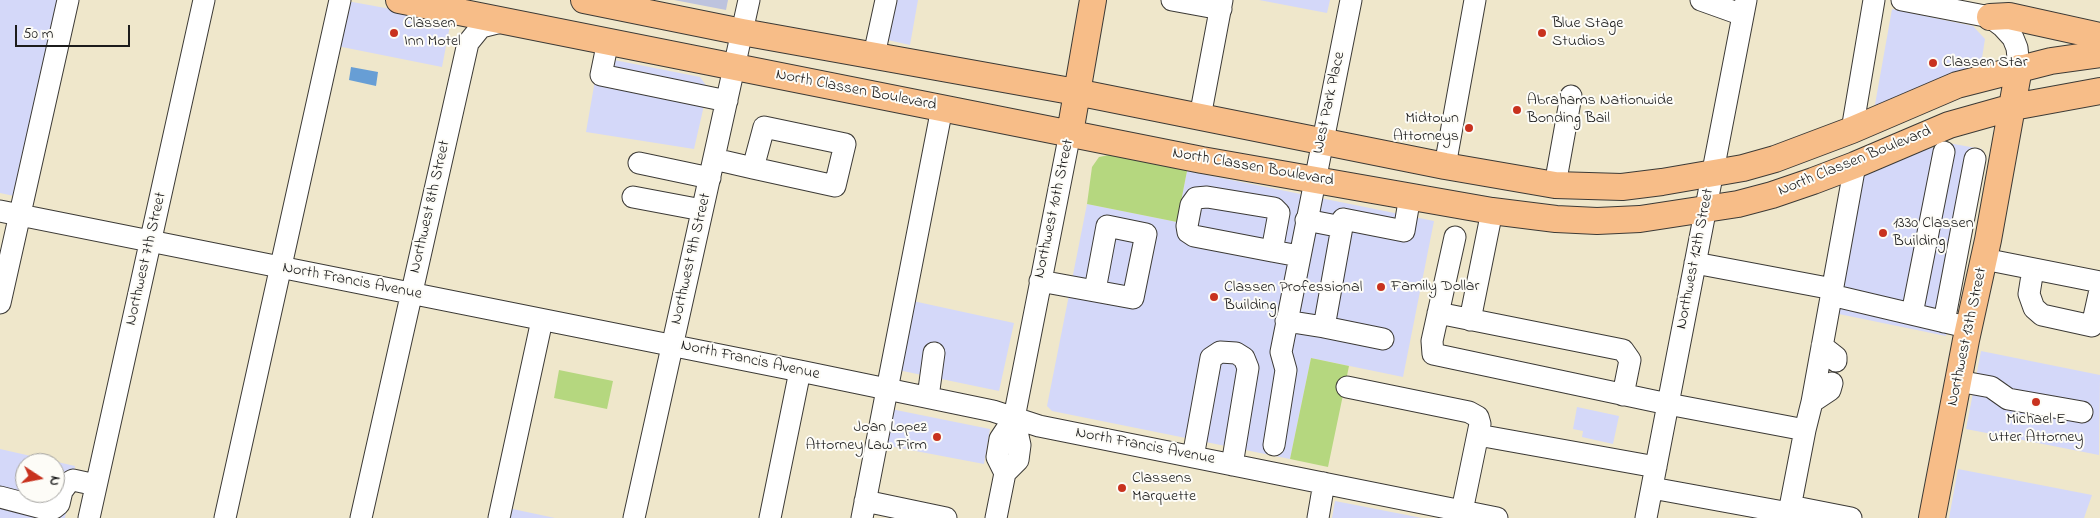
<!DOCTYPE html>
<style>
body{margin:0}
#map{position:relative;width:2100px;height:518px;overflow:hidden;background:#efe7cb;font-family:"Indie Flower",sans-serif}
canvas{display:block}
.north{position:absolute;left:15px;top:453px;width:50px;height:50px;box-sizing:border-box;background:#fdfcf7;border:1px solid #a3a29f;border-radius:50%;rotate:101deg;font-size:14px;font-weight:700;line-height:20px;text-align:center;color:#1c1c1c}
.north::after{content:'';display:block;margin:auto;width:18px;height:22px;background:#c8321e;clip-path:polygon(50% 0,100% 100%,50% 72%,0 100%)}
.scale{position:absolute;left:15px;top:25px;width:115px;height:22px;box-sizing:border-box;border:2px solid #1c1c1c;border-top:0;padding-left:6px;font-size:15px;line-height:18px;white-space:nowrap;color:#1c1c1c;-webkit-text-stroke:4px #fdfcf7;paint-order:stroke}
</style>
<div id="map">
<canvas width="2100" height="518"></canvas>
<div class="north">N</div>
<div class="scale">50 m</div>
</div>
<script>
const ctx = document.querySelector('canvas').getContext('2d');
ctx.lineJoin = 'round';
function fillPath(path, color) { ctx.fillStyle = color; ctx.fill(path, 'evenodd'); }
const shape = rows => new Path2D(rows.map(r => 'M' + r).join(''));
function stroke(path, color, width, dash) { ctx.strokeStyle = color; ctx.lineWidth = width; ctx.lineCap = dash ? 'butt' : 'round'; ctx.setLineDash(dash || []); ctx.stroke(path); }
function write(font, color, halo, rows, align = 'center') {
  ctx.font = font + ' "Indie Flower",sans-serif'; ctx.lineWidth = 4; ctx.setLineDash([]); ctx.textBaseline = 'middle'; ctx.strokeStyle = halo; ctx.fillStyle = color; for (const [text, x, y, turn = 0] of rows) {
    ctx.save(); ctx.translate(x, y); ctx.rotate((+turn || 0) * Math.PI / 180); ctx.textAlign = isNaN(turn) ? turn : align; if (halo) ctx.strokeText(text, 0, 0); ctx.fillText(text, 0, 0); ctx.restore();
  }
}
fillPath(shape([
 [0,0,63,0,19,197,0,193],
 [891,0,918,0,910,45,883,39],
 [1259,0,1330,0,1327,13],
 [347,1,451,20,442,67,337,46],
 [1892,9,1973,26,1985,39,1982,58,1986,67,1874,110],
 [599,57,700,77,708,88,694,149,586,132],
 [1948,143,1982,149,1946,336,1834,313,1860,176,1915,153],
 [1187,171,1434,221,1403,377,1311,358,1290,459,1052,411,1047,406,1087,204,1177,222],
 [913,301,1014,323,999,391,898,370],
 [1981,351,2100,375,2099,455,1966,429],
 [1577,407,1619,416,1613,444,1582,437,1583,431,1573,429],
 [891,409,990,429,984,464,884,445],
 [0,449,75,466,65,518,0,518],
 [25,463,55,463,55,493,25,493],
 [1958,469,2092,495,2084,518,1949,518],
 [1335,501,1422,518,1332,518],
 [508,508,555,518,506,518]
]), '#d4d8f9');
fillPath(shape([
 [674,0,728,0,726,10]
]), '#bdc3de');
fillPath(shape([
 [1114,154,1187,171,1177,222,1087,204,1092,167,1099,157],
 [1311,358,1349,366,1328,467,1290,459],
 [559,370,613,381,607,409,554,398]
]), '#b5d77f');
fillPath(shape([
 [351,67,378,72,376,86,349,80]
]), '#679ed5');
const minor = shape([
 [1172,0,1221,9],
 [1701,0,1743,15],
 [1902,0,1990,17,2002,26,2013,38,2017,48,2019,68],
 [608,41,601,75,727,101],
 [874,55,886,0],
 [1200,117,1222,0],
 [1852,130,1874,0],
 [714,159,753,168,835,186,845,144,764,127,753,168],
 [639,163,710,178],
 [1445,166,1475,0],
 [1555,185,1571,96],
 [633,197,702,210],
 [0,211,800,371,993,411,1039,426,1497,518],
 [1306,220,1342,227],
 [1455,237,1432,341,1433,354,1668,404,1805,430],
 [1272,251,1194,236,1188,232,1187,226,1191,205,1196,198,1207,197,1274,208,1279,213,1272,251,1299,256],
 [1984,259,2100,282],
 [1695,263,1833,289],
 [2033,269,2029,294,2034,308,2042,315,2092,326,2100,290],
 [1040,281,1133,298,1146,234,1107,226,1095,290],
 [1831,295,1958,325],
 [0,303,68,0],
 [1438,313,1623,350,1630,360,1623,395],
 [1912,314,1944,152],
 [1470,320,1492,211],
 [1286,321,1324,327],
 [1944,322,1975,159],
 [1383,339,1324,327,1342,227,1343,219,1404,231,1410,196],
 [1822,346,1836,357,1836,361],
 [1958,381,1991,387,2008,399,2082,412],
 [1347,387,1469,412,1478,417,1480,424,1462,511],
 [928,397,934,353],
 [1812,402,1830,390,1832,383],
 [1478,435,1656,467],
 [1274,445,1286,370,1281,352,1351,0],
 [1193,457,1211,358,1220,352,1236,353,1244,358,1248,368,1232,465],
 [1005,473,997,457,1000,439,1014,418,1070,133],
 [1652,488,1789,513],
 [0,497,42,508,54,508,59,504,62,491,68,483,73,480,96,485],
 [865,501,946,518],
 [1790,506,1851,518],
 [89,518,204,0],
 [225,518,340,0],
 [361,518,468,43,481,27,505,21],
 [499,518,542,320],
 [634,518,749,0],
 [770,518,800,371],
 [862,518,942,108],
 [996,518,1005,473,1018,460,1020,445,1014,418],
 [1318,518,1324,483],
 [1646,518,1746,0],
 [1788,518,1805,430,1812,402,1855,165]
]);
const major = shape([
 [399,0,1202,160,1492,211,1556,219,1597,221,1640,219,1738,204,1772,195,1813,181,1855,165,1949,125,2013,107,2100,91],
 [584,0,742,32,1076,92,1445,166,1555,185,1622,187,1662,182,1743,168,1775,159,1852,130,1957,85,2051,61,2100,54],
 [1990,17,2009,16,2100,36],
 [1070,133,1093,0],
 [1932,518,1966,340,1988,240,2019,68]
]);
stroke(minor, '#3c3a36', 23);
stroke(major, '#3c3a36', 28);
stroke(minor, '#fff', 21);
stroke(major, '#f7bd88', 26);
for (const [x, y, r, color] of [
 [394,33,5,"#c8321e"],
 [1542,33,5,"#c8321e"],
 [1933,63,5,"#c8321e"],
 [1517,110,5,"#c8321e"],
 [1469,128,5,"#c8321e"],
 [1883,233,5,"#c8321e"],
 [1381,287,5,"#c8321e"],
 [1214,297,5,"#c8321e"],
 [2036,402,5,"#c8321e"],
 [937,437,5,"#c8321e"],
 [1122,488,5,"#c8321e"]
]) { const dot = new Path2D(); dot.arc(x, y, r, 0, 2 * Math.PI); ctx.fillStyle = color; ctx.fill(dot); stroke(dot, '#fdfcf7', 2); }
write('16px', '#1c1c1c', '#fdfcf7', [
 ["Classen",404,24],
 ["Inn Motel",404,42],
 ["Blue Stage",1552,24],
 ["Studios",1552,42],
 ["Classen Star",1943,63],
 ["Abrahams Nationwide",1527,101],
 ["Bonding Bail",1527,119],
 ["Midtown",1459,119,"right"],
 ["Attorneys",1459,137,"right"],
 ["1330 Classen",1893,224],
 ["Building",1893,242],
 ["Family Dollar",1391,287],
 ["Classen Professional",1224,288],
 ["Building",1224,306],
 ["Michael E",2036,420,"center"],
 ["Utter Attorney",2036,438,"center"],
 ["Joan Lopez",927,428,"right"],
 ["Attorney Law Firm",927,446,"right"],
 ["Classens",1132,479],
 ["Marquette",1132,497]
], 'left');
write('16px', '#1c1c1c', '#fdfcf7', [
 ["North Classen Boulevard",856,91,11],
 ["West Park Place",1330,103,-78],
 ["North Classen Boulevard",1855,162,-22],
 ["North Classen Boulevard",1253,168,10],
 ["Northwest 8th Street",431,207,-77],
 ["Northwest 10th Street",1055,209,-78],
 ["Northwest 7th Street",147,259,-77],
 ["Northwest 9th Street",692,259,-77],
 ["Northwest 12th Street",1696,259,-79],
 ["North Francis Avenue",352,282,11],
 ["Northwest 13th Street",1968,337,-78],
 ["North Francis Avenue",750,361,12],
 ["North Francis Avenue",1145,447,11]
]);
</script>
